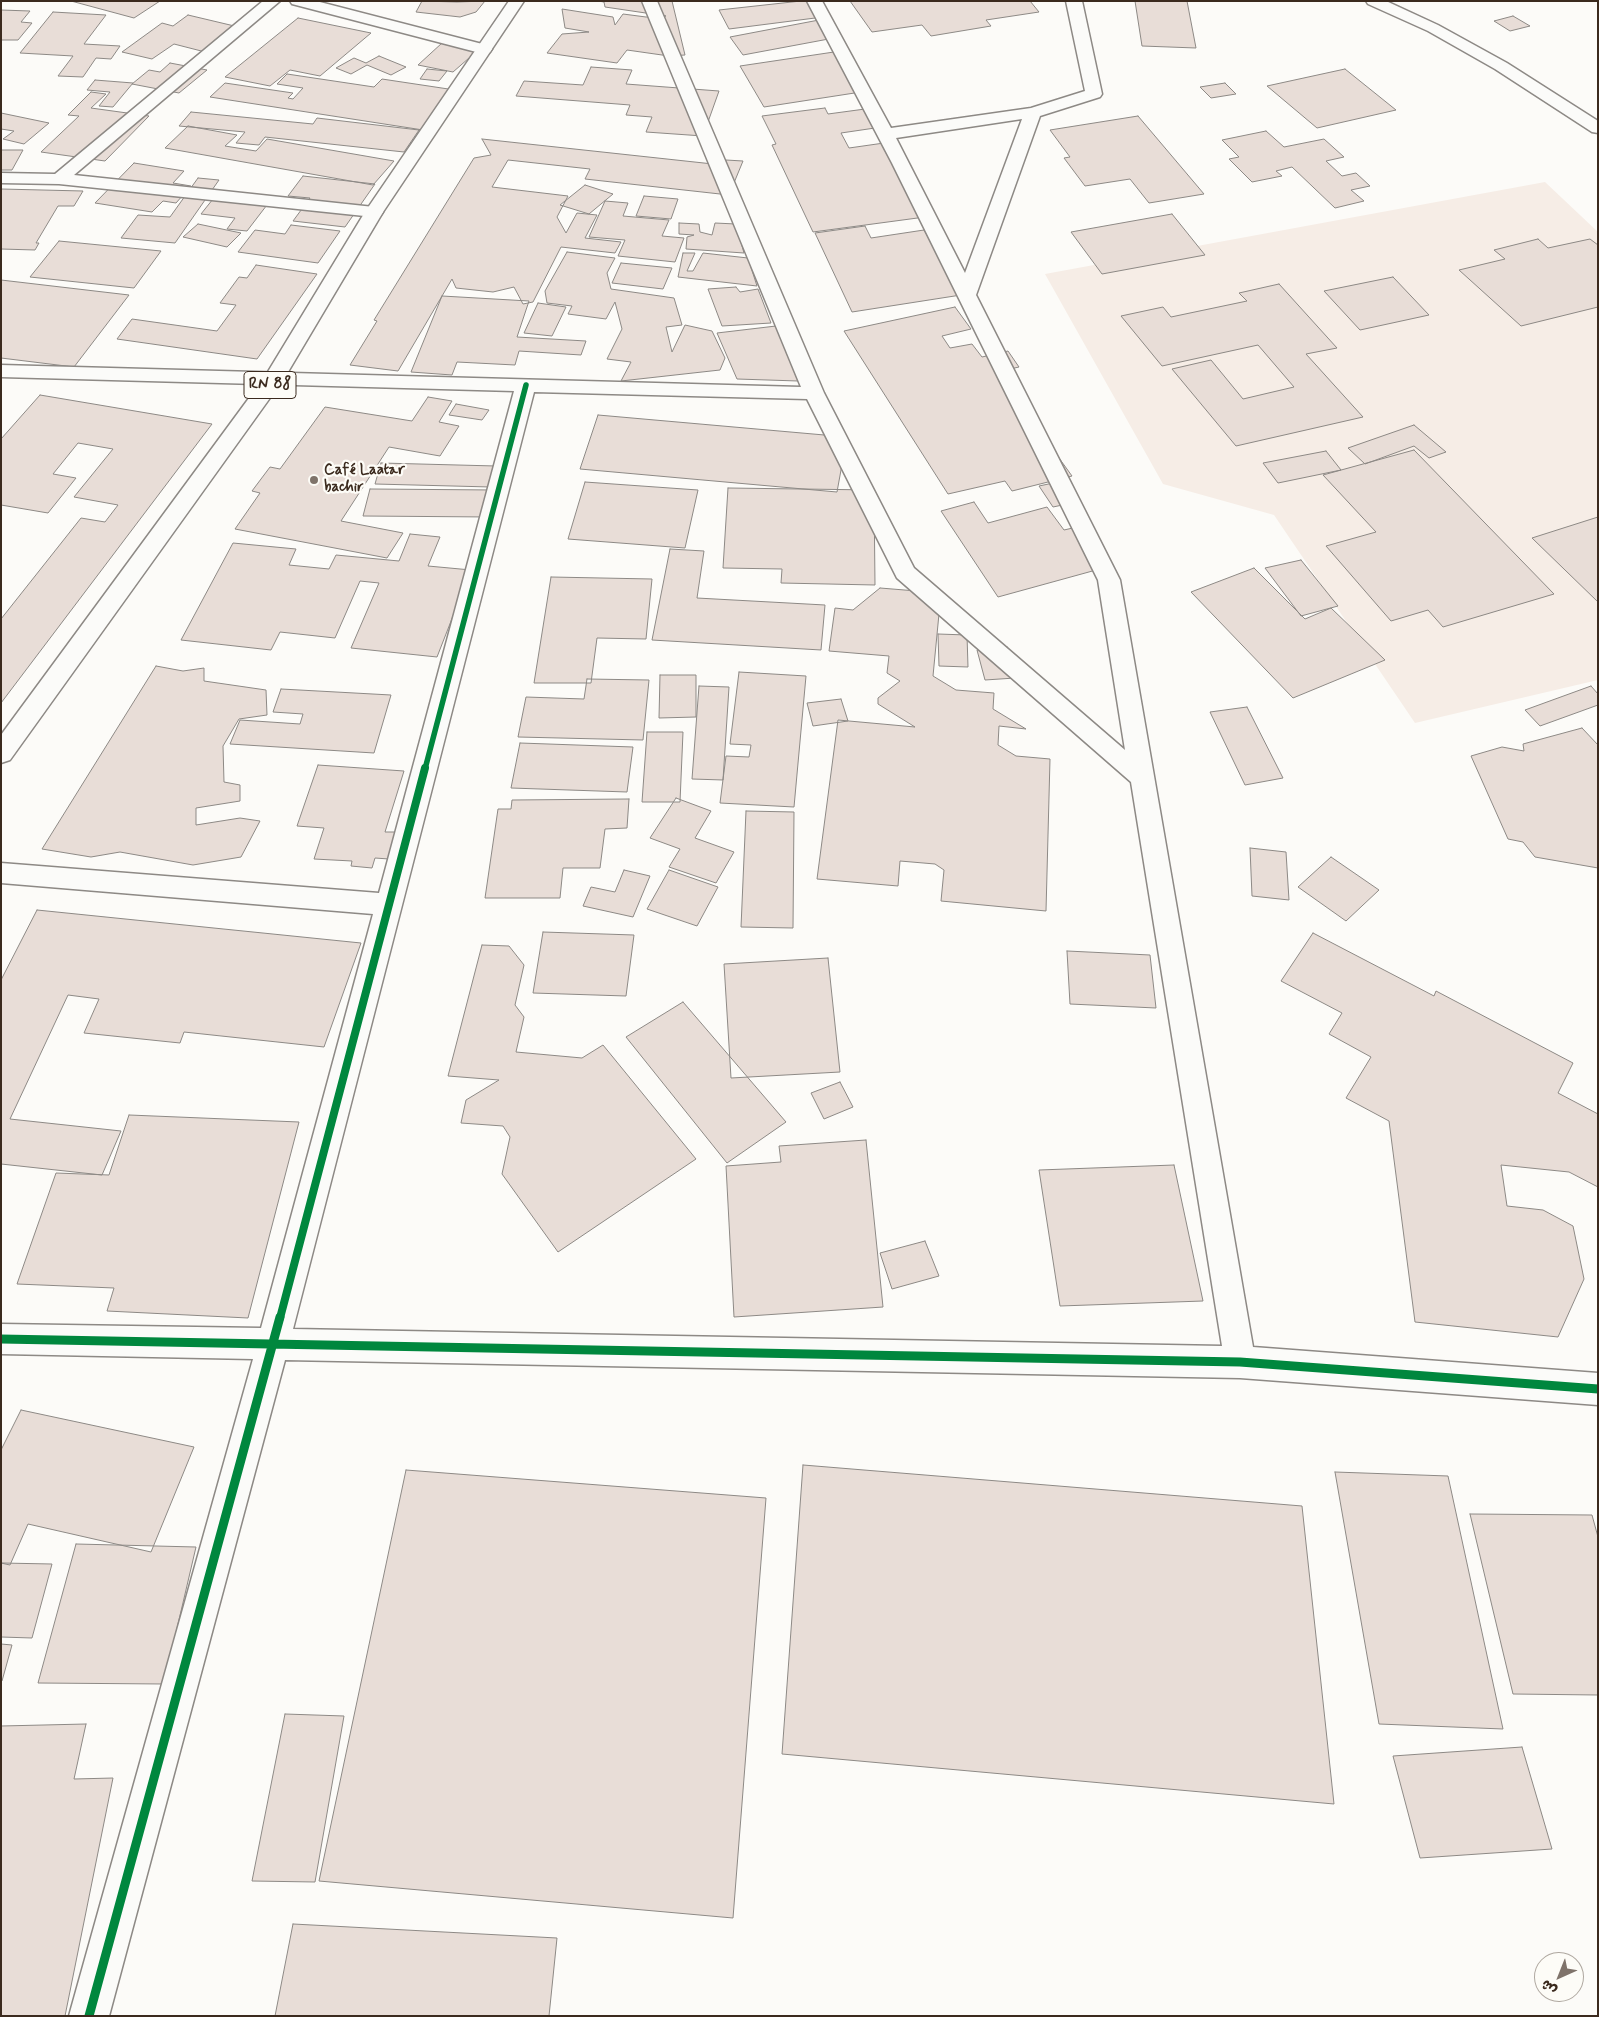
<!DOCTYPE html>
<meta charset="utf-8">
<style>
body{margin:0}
#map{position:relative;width:1599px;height:2017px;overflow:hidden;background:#fcfbf8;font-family:Mynerve,"Playpen Sans Arabic",sans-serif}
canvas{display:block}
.frame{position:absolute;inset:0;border:2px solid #3b2a1e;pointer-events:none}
.north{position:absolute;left:1534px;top:1952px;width:50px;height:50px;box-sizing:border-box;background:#fdfcf7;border:1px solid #afa8a0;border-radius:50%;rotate:224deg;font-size:14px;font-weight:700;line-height:20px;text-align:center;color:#3b2a1e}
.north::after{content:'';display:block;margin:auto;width:18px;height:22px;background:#7f736a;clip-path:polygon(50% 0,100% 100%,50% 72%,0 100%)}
</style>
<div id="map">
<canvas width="1599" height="2017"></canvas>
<div class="frame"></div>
<div class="north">ش</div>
</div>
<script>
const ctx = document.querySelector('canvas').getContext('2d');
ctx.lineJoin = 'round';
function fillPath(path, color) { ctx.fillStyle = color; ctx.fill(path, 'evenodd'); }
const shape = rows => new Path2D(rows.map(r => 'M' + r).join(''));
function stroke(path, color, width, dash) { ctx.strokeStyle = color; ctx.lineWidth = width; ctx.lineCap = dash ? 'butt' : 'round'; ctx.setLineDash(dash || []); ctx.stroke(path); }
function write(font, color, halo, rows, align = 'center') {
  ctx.font = font + ' Mynerve,sans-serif'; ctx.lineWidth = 4.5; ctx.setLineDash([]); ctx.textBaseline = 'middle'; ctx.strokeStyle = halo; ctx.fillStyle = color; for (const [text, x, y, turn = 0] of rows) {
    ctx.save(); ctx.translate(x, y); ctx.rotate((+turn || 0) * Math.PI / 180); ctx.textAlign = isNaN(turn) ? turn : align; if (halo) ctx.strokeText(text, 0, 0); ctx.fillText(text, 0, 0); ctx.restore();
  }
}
fillPath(shape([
 [1545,182,1598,232,1598,680,1415,723,1274,515,1163,484,1045,274]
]), '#f6ede6');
const building = shape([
 [71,1,160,1,134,18,71,1],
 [422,1,457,2,485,1,476,12,460,17,416,12,422,1],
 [598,1,672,1,685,55,669,56,627,50,617,63,547,53,562,34,589,32,565,28,562,9,613,17,615,25,623,14,646,17,666,16,605,7,604,2,598,1],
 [801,1,814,1,823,17,729,29,719,10,801,1],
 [850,1,1030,1,1039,12,986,20,991,26,931,36,922,25,872,32,850,1],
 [1135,1,1187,1,1196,48,1142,46,1135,1],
 [1,10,30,11,21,22,32,23,18,40,1,40,1,10],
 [53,12,106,15,84,44,120,46,111,59,96,58,83,77,58,76,73,56,20,53,53,12],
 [188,15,247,29,213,54,174,44,152,59,122,52,162,23,173,26,188,15],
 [1513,16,1530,26,1510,31,1494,21,1513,16],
 [298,18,371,33,320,76,290,70,270,86,225,77,298,18],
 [819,20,834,38,743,55,730,37,819,20],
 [442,43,477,51,453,72,418,65,442,43],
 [834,52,861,92,764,107,740,66,834,52],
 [379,56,406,67,391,75,367,65,351,74,336,68,354,58,366,63,379,56],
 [170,63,207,70,179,93,132,84,149,70,160,72,170,63],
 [591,67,632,70,626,84,719,91,703,136,646,132,652,117,626,115,630,105,516,96,524,81,583,85,591,67],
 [427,69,447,71,439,81,420,79,427,69],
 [1345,69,1396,110,1317,128,1267,86,1345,69],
 [287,74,374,87,382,79,455,90,423,130,210,97,225,83,293,93,288,98,293,99,303,88,277,84,287,74],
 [95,80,133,83,113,107,99,106,110,92,87,90,95,80],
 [1225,83,1236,94,1211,98,1200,87,1225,83],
 [91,92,106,94,91,108,149,116,105,161,41,152,79,116,68,115,91,92],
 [825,108,828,114,865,109,875,128,841,133,849,148,884,143,925,217,813,232,772,145,776,144,762,116,825,108],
 [191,112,313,124,317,118,419,130,404,152,265,137,259,145,236,143,245,132,179,126,191,112],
 [1,113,49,123,24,144,3,139,14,131,1,129,1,113],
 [1138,116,1204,194,1149,203,1130,179,1085,186,1064,158,1070,157,1050,130,1138,116],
 [188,126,237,135,225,146,256,151,267,139,394,161,373,185,165,148,188,126],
 [1266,131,1284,147,1324,139,1344,157,1326,161,1342,176,1356,173,1370,186,1351,190,1364,201,1335,208,1292,167,1276,171,1282,176,1252,182,1229,159,1239,157,1222,140,1266,131],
 [482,139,713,164,720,174,726,160,743,161,729,195,585,179,590,169,508,160,492,187,568,196,557,217,566,233,577,213,597,215,585,238,621,242,615,253,561,247,533,302,523,304,514,287,493,292,456,288,452,279,398,371,350,365,377,321,374,320,474,158,491,155,482,139],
 [1,150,23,150,12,170,1,170,1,150],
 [134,163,184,171,173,183,191,186,176,203,163,201,152,212,95,203,134,163],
 [303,176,375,184,345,227,293,221,310,198,288,196,303,176],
 [198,178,219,180,175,243,121,238,138,215,170,217,198,178],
 [585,185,613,194,589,214,560,205,585,185],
 [1,189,83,191,74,206,58,206,36,243,39,243,35,250,1,249,1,189],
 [217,194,270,201,247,231,227,229,235,218,201,214,217,194],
 [644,196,678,199,671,219,636,216,644,196],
 [605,201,628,203,623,216,669,220,662,236,684,238,675,262,618,256,625,240,589,237,605,201],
 [1172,214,1205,255,1102,274,1071,232,1172,214],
 [679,223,699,224,700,232,712,235,715,223,736,224,744,253,686,249,687,237,694,235,679,234,679,223],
 [198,224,241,233,227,247,183,237,198,224],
 [291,225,340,231,318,263,238,252,255,230,285,234,291,225],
 [865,226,871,238,924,230,961,295,852,312,815,233,865,226],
 [1538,239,1548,248,1590,239,1598,245,1598,307,1521,326,1459,270,1505,259,1494,250,1538,239],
 [59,241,161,251,134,288,30,277,59,241],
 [567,252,615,258,607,273,611,289,674,298,682,325,666,327,672,352,685,325,712,331,725,358,720,370,621,381,631,362,607,359,622,329,615,302,606,319,568,314,572,306,547,303,545,291,567,252],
 [683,253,695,253,687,271,693,271,703,253,748,258,757,286,678,277,683,253],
 [621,263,672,268,663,289,612,283,621,263],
 [256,265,317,274,257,359,117,339,132,319,217,331,236,305,220,303,239,277,247,278,256,265],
 [1393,277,1429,315,1360,330,1324,291,1393,277],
 [1,280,129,295,74,367,1,358,1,280],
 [1279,284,1337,348,1306,354,1363,417,1236,446,1172,369,1211,360,1243,399,1294,387,1258,345,1162,366,1121,316,1163,307,1171,317,1247,301,1239,293,1279,284],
 [736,287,740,292,758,289,771,323,722,326,708,289,736,287],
 [442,296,529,301,517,337,586,341,581,355,519,351,515,365,457,362,452,375,411,372,442,296],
 [538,303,566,307,552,336,524,333,538,303],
 [955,307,971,329,942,336,950,348,972,344,982,357,1008,351,1019,367,997,372,1072,476,1012,491,1005,481,948,494,844,331,955,307],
 [776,326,798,381,737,379,717,333,776,326],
 [40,395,212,424,1,703,1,619,81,518,105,522,118,505,74,497,113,449,78,443,53,474,76,478,48,513,1,505,1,439,40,395],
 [428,397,452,401,439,422,459,426,440,456,389,447,341,521,403,533,387,558,235,529,260,493,252,491,270,467,280,469,325,407,412,421,428,397],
 [456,404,489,410,482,420,449,415,456,404],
 [598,415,847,437,837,492,580,469,598,415],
 [1414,425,1446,452,1429,458,1414,446,1365,464,1348,448,1414,425],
 [1414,450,1554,594,1443,627,1428,610,1391,621,1326,546,1376,532,1323,475,1414,450],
 [1326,451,1341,470,1278,483,1263,463,1326,451],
 [381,463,496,466,491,487,375,484,381,463],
 [585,482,698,490,685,548,568,539,585,482],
 [1058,482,1072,503,1053,507,1039,486,1058,482],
 [728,488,874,490,875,585,781,583,782,569,723,568,728,488],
 [370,489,495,490,490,517,363,516,370,489],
 [974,502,988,523,1047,507,1064,530,1077,527,1107,567,998,597,941,511,974,502],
 [1598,517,1598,602,1532,538,1598,517],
 [410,534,440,537,428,566,471,570,437,657,351,648,379,583,360,581,335,638,280,632,271,650,181,640,233,543,296,549,289,565,329,569,336,555,399,561,410,534],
 [670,549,704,551,697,598,825,605,821,650,652,640,670,549],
 [1301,560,1338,606,1301,616,1265,568,1301,560],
 [1254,568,1305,619,1331,608,1385,660,1293,698,1191,592,1254,568],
 [551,577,652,579,646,639,597,638,591,683,534,683,551,577],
 [880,588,941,593,933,676,956,690,994,693,993,709,1026,729,999,726,998,745,1016,756,1050,759,1046,911,941,901,944,870,935,864,900,861,898,886,817,879,838,720,915,727,878,704,878,698,900,681,887,673,889,656,829,651,835,608,853,610,880,588],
 [938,634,967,635,968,667,939,666,938,634],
 [1007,647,1015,678,985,680,977,650,1007,647],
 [156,666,183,671,204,668,204,681,266,690,267,715,239,719,223,746,224,782,240,785,240,801,196,808,196,825,240,818,260,821,241,857,193,865,120,852,91,857,42,849,156,666],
 [739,672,806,676,794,807,720,803,726,756,749,757,751,745,730,744,739,672],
 [660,675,696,675,696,717,659,718,660,675],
 [587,679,649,680,643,740,518,737,526,697,584,699,587,679],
 [699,686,729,687,723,780,692,779,699,686],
 [1591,686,1598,694,1598,705,1540,726,1525,710,1591,686],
 [281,689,391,695,374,753,230,744,240,720,300,724,303,714,273,712,281,689],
 [841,699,848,721,813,726,807,703,841,699],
 [1247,707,1283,778,1245,785,1210,712,1247,707],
 [1582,728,1598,745,1598,868,1535,857,1523,842,1508,839,1471,756,1502,747,1524,751,1523,744,1582,728],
 [647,732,683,732,680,802,642,802,647,732],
 [520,743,633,747,627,792,511,788,520,743],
 [318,765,404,771,385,832,397,832,389,859,375,858,372,868,351,866,352,861,314,859,324,828,297,826,318,765],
 [676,798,711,811,695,838,734,852,716,883,669,867,680,849,650,838,676,798],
 [629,799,627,828,605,829,600,868,563,868,560,898,485,898,498,809,511,809,512,800,629,799],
 [746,811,794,812,793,928,741,927,746,811],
 [1250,848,1286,852,1289,900,1252,896,1250,848],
 [1331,857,1379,890,1346,921,1298,887,1331,857],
 [624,870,650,876,633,917,583,906,591,887,615,892,624,870],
 [669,870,718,887,697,926,647,909,669,870],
 [37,910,361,943,324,1047,184,1032,180,1043,84,1033,99,999,68,995,10,1119,121,1131,102,1175,1,1164,1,980,37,910],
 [543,932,634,935,626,996,533,993,543,932],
 [1313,933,1434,996,1436,991,1573,1063,1558,1093,1598,1114,1598,1187,1569,1172,1501,1165,1507,1206,1543,1210,1573,1226,1584,1279,1558,1337,1415,1322,1389,1121,1346,1098,1371,1057,1329,1034,1342,1013,1281,981,1313,933],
 [482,945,509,946,524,965,515,1005,524,1017,516,1052,582,1058,603,1045,696,1159,558,1252,502,1174,510,1137,503,1126,461,1123,466,1100,499,1080,448,1076,482,945],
 [1067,951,1150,955,1156,1008,1070,1004,1067,951],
 [828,958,840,1072,731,1078,724,964,828,958],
 [683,1002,786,1122,727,1163,626,1037,683,1002],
 [840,1082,853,1107,824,1119,811,1093,840,1082],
 [129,1115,299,1122,248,1318,107,1311,114,1288,17,1284,56,1173,109,1175,129,1115],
 [866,1140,883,1307,734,1317,726,1166,781,1162,779,1146,866,1140],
 [1174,1165,1203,1301,1060,1306,1039,1170,1174,1165],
 [925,1241,939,1276,892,1289,880,1253,925,1241],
 [21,1410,194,1447,151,1552,28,1524,10,1565,1,1563,1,1450,21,1410],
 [803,1465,1302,1506,1334,1804,782,1754,803,1465],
 [406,1470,766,1498,733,1918,319,1881,406,1470],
 [1335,1472,1448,1476,1503,1729,1379,1724,1335,1472],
 [1470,1514,1592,1515,1598,1537,1598,1695,1513,1694,1470,1514],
 [76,1544,196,1547,164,1684,38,1683,76,1544],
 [1,1563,52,1564,32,1638,1,1637,1,1563],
 [1,1644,12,1645,2,1681,1,1681,1,1644],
 [285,1714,344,1716,315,1882,252,1881,285,1714],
 [86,1724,74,1779,113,1778,65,2016,1,2016,1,1726,86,1724],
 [1522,1747,1552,1849,1420,1858,1393,1756,1522,1747],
 [293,1924,557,1938,549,2016,275,2016,293,1924]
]);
fillPath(building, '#e8ddd7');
stroke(building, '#8d8985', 1);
const minor = shape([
 [263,1,280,1,74,175,374,207,380,208,383,212,380,216,374,217,59,184,1,183,1,173,55,174,263,1],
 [290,1,316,1,490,46,492,49,490,52,484,54,292,4,290,1],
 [642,1,657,1,824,393,914,568,1125,750,1098,580,892,163,807,1,822,1,891,128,1031,108,1085,91,1066,1,1082,1,1102,94,1100,97,1040,116,976,295,1120,580,1253,1347,1598,1373,1598,1405,1240,1378,285,1360,109,2016,69,2016,253,1359,1,1354,1,1324,261,1328,373,914,1,883,1,863,379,893,514,391,1,377,1,365,801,387,642,1],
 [1022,119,965,273,896,138,1022,119],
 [534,392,807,399,897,578,1131,782,1222,1346,293,1329,534,392]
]);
const tertiary = shape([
 [1366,1,1386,1,1438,25,1507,63,1598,121,1598,133,1592,132,1495,69,1428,31,1368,4,1366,1]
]);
const primary = shape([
 [509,1,524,1,383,212,285,377,10,760,1,763,1,735,266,375,365,212,509,1]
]);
stroke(minor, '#8d8985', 3);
stroke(tertiary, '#8d8985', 3);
stroke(primary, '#8d8985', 3);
fillPath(minor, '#fbfbf9');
fillPath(tertiary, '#fbfbf9');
fillPath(primary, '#fbfbf9');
stroke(shape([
 [425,769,526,385]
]), '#00873e', 5.5);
stroke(shape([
 [280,1318,425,768]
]), '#00873e', 8);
stroke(shape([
 [1,1339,1240,1362,1598,1389],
 [89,2016,280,1317]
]), '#00873e', 9);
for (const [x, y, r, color] of [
 [314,480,5,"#7f736a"]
]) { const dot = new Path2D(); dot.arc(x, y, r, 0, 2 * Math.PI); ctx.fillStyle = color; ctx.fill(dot); stroke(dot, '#fdfcf7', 2); }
write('bold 15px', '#3b2a1e', '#fdfcf7', [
 ["Café Laatar",324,471],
 ["bachir",324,488]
], 'left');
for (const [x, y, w] of [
 [270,385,52]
]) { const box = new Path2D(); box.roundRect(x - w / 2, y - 13.5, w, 27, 4); ctx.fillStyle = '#fdfcf7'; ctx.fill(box); stroke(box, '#3b2a1e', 1); }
write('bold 16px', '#3b2a1e', null, [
 ["RN 88",270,385]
]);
</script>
